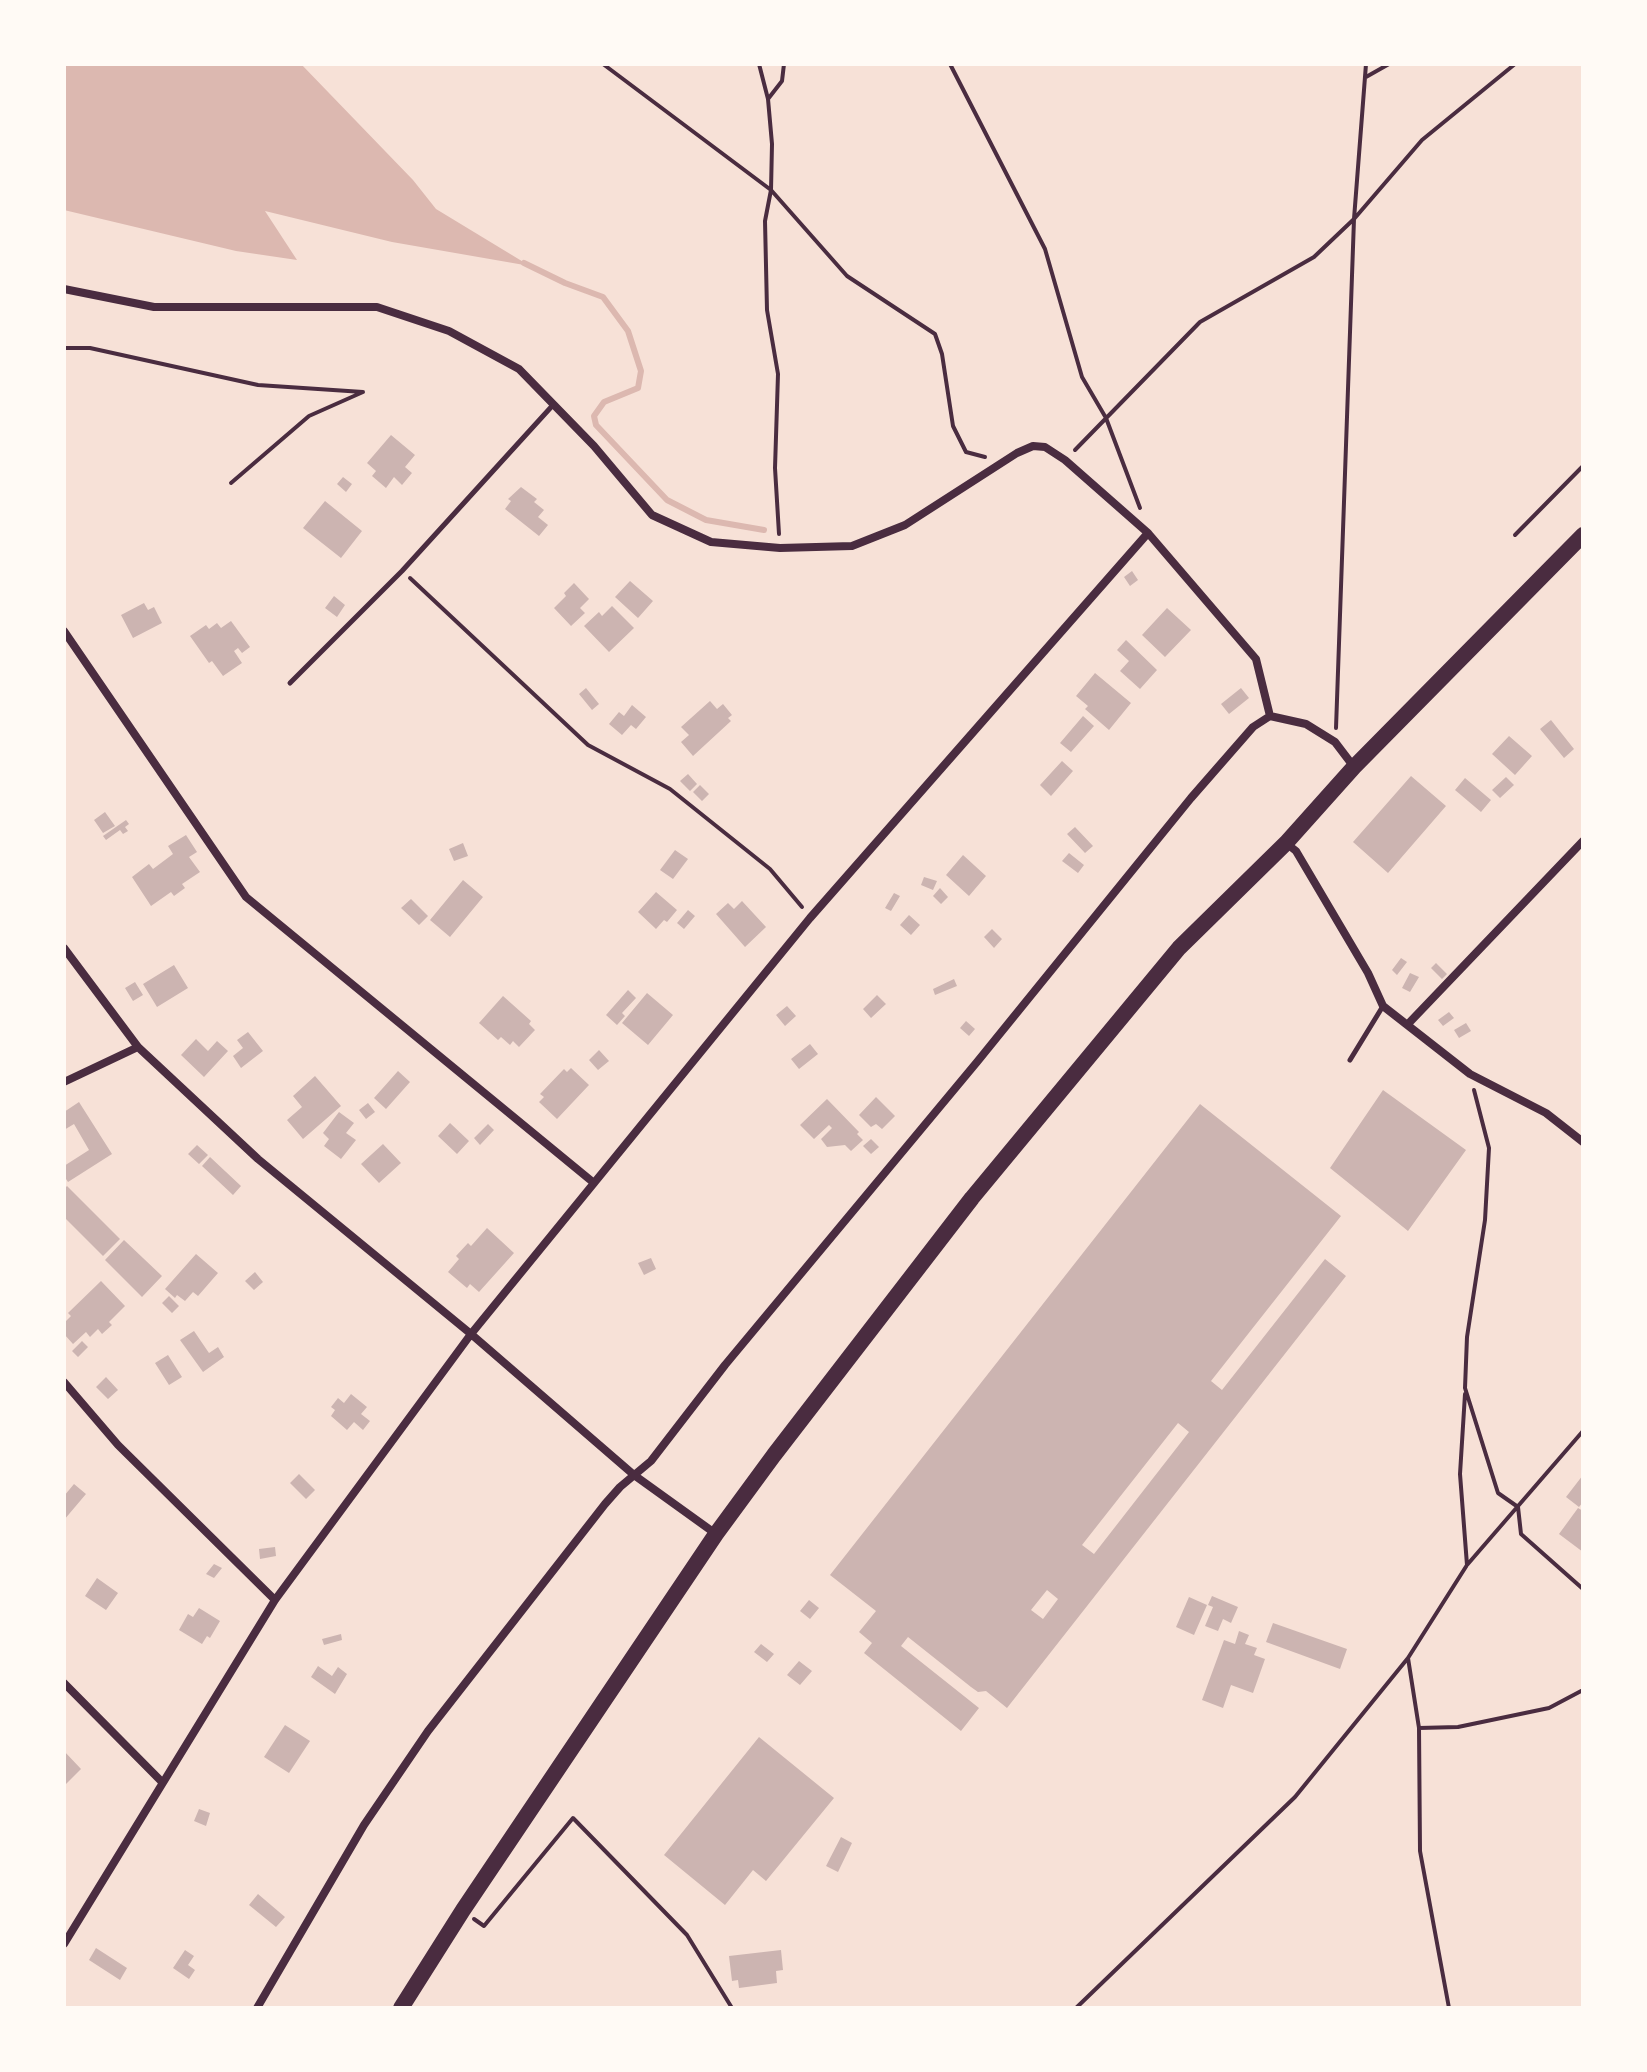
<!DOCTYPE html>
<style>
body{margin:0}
#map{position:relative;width:1647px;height:2072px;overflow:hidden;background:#f7e1d7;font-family:Raleway,sans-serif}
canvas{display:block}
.frame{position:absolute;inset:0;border:66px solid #fffaf5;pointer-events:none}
</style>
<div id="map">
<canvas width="1647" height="2072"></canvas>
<div class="frame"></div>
</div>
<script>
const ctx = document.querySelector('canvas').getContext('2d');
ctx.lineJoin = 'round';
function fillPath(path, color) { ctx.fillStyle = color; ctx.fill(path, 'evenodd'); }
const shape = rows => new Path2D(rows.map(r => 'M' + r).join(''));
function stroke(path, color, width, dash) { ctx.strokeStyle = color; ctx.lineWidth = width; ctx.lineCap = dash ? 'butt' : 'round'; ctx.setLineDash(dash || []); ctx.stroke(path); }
fillPath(shape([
 [64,64,301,64,413,180,436,209,530,266,392,242,265,211,297,260,236,251,64,210]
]), '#dcb8b0');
stroke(shape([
 [524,263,565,283,603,297,628,331,641,371,638,388,604,402,594,416,596,425,667,500,706,520,764,530]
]), '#dcb8b0', 6);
fillPath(shape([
 [391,435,415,455,405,467,412,473,402,485,394,477,386,488,372,476,376,471,367,463],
 [343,477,352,484,346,492,337,484],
 [521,487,537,499,534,502,544,510,538,517,548,525,539,536,505,509,511,501,508,499],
 [325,501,362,531,341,558,303,528],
 [1132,571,1138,580,1130,586,1124,577],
 [630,581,653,601,638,618,615,597],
 [574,583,589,599,580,608,585,613,571,626,554,608,566,596,564,593],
 [334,596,345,605,337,617,325,608],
 [144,603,148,610,154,607,162,623,133,638,121,615],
 [612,606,634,628,609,652,584,626,599,612,602,616],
 [1167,608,1191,630,1165,657,1142,635],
 [231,621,250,647,242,653,238,648,234,651,242,663,223,676,212,661,209,663,190,636,206,625,209,629,217,623,221,628],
 [1126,640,1157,670,1140,689,1120,671,1129,661,1117,650],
 [1095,673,1131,703,1109,730,1085,709,1088,706,1076,696],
 [586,688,599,704,592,710,579,694],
 [1241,688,1249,698,1229,714,1221,704],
 [710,701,717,709,723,704,732,715,728,718,731,721,693,756,681,742,689,735,681,727],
 [632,705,646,717,636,729,631,725,622,735,609,724,619,712,624,716],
 [1083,716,1094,726,1071,752,1060,743],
 [1551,720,1574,749,1564,758,1540,729],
 [1509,736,1532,756,1515,775,1492,754],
 [1062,761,1073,771,1051,796,1040,785],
 [688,774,697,784,690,791,680,781],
 [1411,776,1446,806,1388,873,1353,842],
 [1506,777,1514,785,1500,798,1492,790],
 [1465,778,1491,800,1481,812,1455,790],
 [700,785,709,794,702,801,693,792],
 [105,812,115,826,103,833,94,820],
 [126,820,129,824,125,827,128,831,123,834,120,830,106,840,103,836],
 [1075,827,1093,846,1085,853,1067,834],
 [186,835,197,852,189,857,200,872,182,884,185,888,174,896,171,892,151,906,132,877,149,864,153,869,173,854,168,846],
 [463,843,468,856,454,861,449,849],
 [675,850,688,859,673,879,660,870],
 [1069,853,1084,865,1078,873,1062,861],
 [963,855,986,876,969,896,946,875],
 [924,877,937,881,933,890,921,885],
 [463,880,483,897,450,937,430,920],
 [940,888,948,897,941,904,933,896],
 [656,892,677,910,667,922,664,920,656,929,638,912],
 [894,893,900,896,891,911,885,908],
 [411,899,428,916,419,925,401,908],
 [742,901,766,927,745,947,716,914,728,903,734,909],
 [688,910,695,916,684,929,677,923],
 [909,915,920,925,911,935,900,925],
 [992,929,1002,939,994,948,984,937],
 [1401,958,1407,962,1397,975,1392,970],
 [1436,963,1447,974,1442,979,1431,968],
 [174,965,188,988,157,1007,143,984],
 [1410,973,1419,977,1410,992,1402,988],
 [954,979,957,986,935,995,933,989],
 [135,982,143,995,133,1001,125,988],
 [628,990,636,998,622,1013,625,1016,617,1025,606,1015],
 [647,993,673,1015,648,1045,622,1023],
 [877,995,886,1004,871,1018,863,1009],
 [503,996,531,1021,529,1024,535,1030,519,1047,513,1041,510,1045,501,1037,498,1040,479,1023],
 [787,1006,796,1016,785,1026,776,1015],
 [1449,1012,1454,1018,1443,1026,1438,1020],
 [966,1021,975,1029,969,1036,960,1028],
 [1466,1023,1471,1031,1459,1038,1454,1030],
 [248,1032,263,1051,241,1068,233,1056,243,1048,237,1040],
 [196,1039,208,1051,217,1041,228,1051,204,1077,181,1055],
 [810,1044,818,1054,799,1069,791,1059],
 [599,1050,609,1061,598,1070,589,1060],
 [571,1068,589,1085,557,1119,539,1102,544,1097,540,1094,564,1069,567,1072],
 [398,1071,410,1082,386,1109,374,1098],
 [315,1076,341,1106,303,1139,287,1120,302,1107,293,1096],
 [1383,1090,1466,1150,1408,1231,1330,1168],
 [876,1097,895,1116,882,1129,876,1124,871,1127,859,1115],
 [827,1099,859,1132,857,1134,863,1140,851,1151,845,1145,827,1147,821,1139,832,1128,829,1125,814,1139,800,1125],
 [79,1102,112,1154,68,1182,64,1176,64,1166,89,1150,74,1124,64,1130,64,1112],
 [368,1103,375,1112,366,1119,359,1110],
 [1200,1104,1341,1216,1211,1381,1222,1390,1325,1259,1346,1276,1007,1708,986,1691,978,1692,971,1687,908,1637,901,1646,979,1708,961,1731,864,1653,872,1643,859,1632,876,1611,830,1575],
 [1178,1423,1189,1432,1094,1554,1082,1545],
 [1047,1590,1058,1599,1043,1619,1031,1610],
 [339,1112,354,1123,346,1133,356,1140,341,1159,324,1146,329,1139,323,1133],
 [450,1123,469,1141,457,1154,438,1136],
 [488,1124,494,1130,480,1145,474,1138],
 [871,1139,879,1147,871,1154,863,1146],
 [383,1144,401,1163,379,1183,361,1164],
 [197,1145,208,1155,199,1164,188,1154],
 [210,1157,241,1186,233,1195,202,1166],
 [67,1186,120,1239,103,1256,64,1217,64,1189],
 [487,1228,514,1253,479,1292,470,1284,467,1288,448,1272,459,1259,456,1256,468,1243,471,1246],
 [124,1240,162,1276,142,1297,105,1260],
 [196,1254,218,1273,198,1296,193,1292,185,1301,177,1295,175,1298,165,1289],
 [651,1258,656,1269,644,1275,638,1263],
 [255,1272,263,1282,254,1290,245,1281],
 [101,1281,125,1306,109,1322,112,1325,102,1334,98,1329,90,1337,86,1332,73,1344,64,1334,64,1323,71,1316,68,1313],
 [169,1296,179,1306,172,1313,162,1303],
 [194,1331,209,1353,218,1347,224,1357,203,1372,180,1340],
 [82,1341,88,1347,78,1357,72,1351],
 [168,1355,182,1377,169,1385,155,1363],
 [106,1377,118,1390,108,1399,96,1387],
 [351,1394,367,1407,361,1414,370,1421,363,1430,354,1422,347,1430,331,1416,335,1410,331,1407,338,1398,344,1403],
 [299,1474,315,1490,306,1499,290,1483],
 [1583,1475,1583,1502,1579,1507,1566,1497],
 [74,1484,86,1494,64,1520,64,1496],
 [1578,1508,1583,1511,1583,1552,1559,1534],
 [275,1547,276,1556,260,1559,259,1549],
 [214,1564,222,1568,214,1578,206,1574],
 [97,1578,118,1593,106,1610,85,1596],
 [1212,1596,1238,1607,1231,1623,1223,1619,1218,1631,1205,1626,1213,1607,1208,1605],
 [1189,1597,1207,1605,1194,1635,1176,1627],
 [809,1600,819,1608,810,1619,800,1611],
 [199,1608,220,1621,210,1638,207,1636,202,1644,179,1630,188,1614,193,1617],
 [1273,1623,1347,1649,1340,1669,1266,1642],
 [1239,1631,1249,1635,1245,1644,1257,1648,1254,1655,1265,1659,1253,1693,1231,1685,1223,1708,1202,1700,1224,1640,1235,1644],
 [341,1634,342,1640,324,1645,322,1639],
 [761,1644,774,1654,767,1662,754,1652],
 [799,1661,812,1671,800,1685,787,1675],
 [318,1666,332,1676,338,1667,347,1674,335,1694,311,1677],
 [285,1725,310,1741,289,1773,264,1757],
 [759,1737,834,1798,766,1881,753,1870,725,1905,664,1855],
 [64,1751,81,1769,64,1786],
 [199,1809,210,1813,206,1826,194,1821],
 [841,1837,852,1843,838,1872,826,1866],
 [258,1894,285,1917,276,1927,249,1905],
 [96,1948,127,1968,120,1980,89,1960],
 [185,1950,194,1956,188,1965,195,1970,189,1979,173,1968],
 [781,1950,783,1970,776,1971,777,1983,739,1988,738,1980,732,1981,729,1956]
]), '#ccb4b1');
stroke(shape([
 [603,64,771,190,847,276,935,334,942,354,953,426,966,452,985,457],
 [759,64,768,99,772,144,771,190,765,221,767,310,778,374,775,468,779,534],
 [950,64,1045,249,1082,377,1106,418,1140,508],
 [1366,77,1389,64],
 [768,99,782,81,784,64],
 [64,348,90,348,258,385,363,392,309,416,231,483],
 [1075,450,1200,322,1314,257,1354,219,1422,140,1515,64],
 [1515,535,1583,466],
 [410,578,588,745,670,789,770,869,802,907],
 [1336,728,1354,219,1366,64],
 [1474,1090,1489,1148,1485,1220,1467,1337,1465,1388,1498,1493,1518,1507,1521,1534,1583,1589],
 [1465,1394,1460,1474,1467,1565],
 [1408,1658,1419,1728,1420,1851,1449,2008],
 [1419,1728,1458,1727,1549,1708,1583,1690],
 [474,1919,484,1926,573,1818,687,1935,732,2008],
 [1076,2008,1295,1797,1408,1658,1467,1565,1583,1431]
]), '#4a2c40', 4);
stroke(shape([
 [290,683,402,571,553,405],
 [1350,1060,1383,1006]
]), '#4a2c40', 5);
stroke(shape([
 [64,289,154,307,377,307,449,331,519,369,594,446,652,515,711,542,780,548,852,546,905,525,1017,453,1033,446,1045,447,1065,460,1148,533,1256,659,1270,716],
 [64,631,246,897,594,1183],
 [1286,843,1296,851,1368,973,1383,1006,1470,1074,1546,1113,1583,1142],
 [64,948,138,1047],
 [1408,1024,1583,841],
 [64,1082,138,1047,258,1159,471,1334,634,1475,716,1534],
 [64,1382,118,1445,275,1600],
 [64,1683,162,1782],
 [64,1944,275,1600,471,1334,810,918,1148,533],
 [257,2008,364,1825,428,1731,605,1504,620,1487,651,1461,725,1365,977,1062,1191,798,1253,727,1270,716,1306,724,1335,742,1354,767]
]), '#4a2c40', 8);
stroke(shape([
 [401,2008,463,1910,716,1534,774,1455,972,1198,1179,948,1286,843,1354,767,1583,535]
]), '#4a2c40', 16);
</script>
